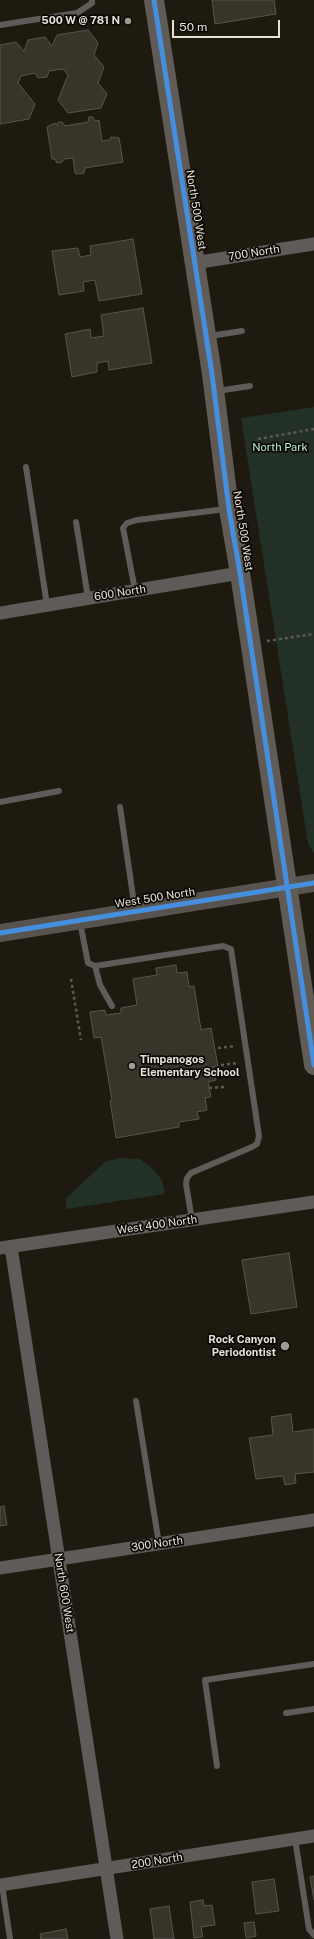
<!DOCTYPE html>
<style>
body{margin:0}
#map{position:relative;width:314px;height:1939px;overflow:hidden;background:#1f1a0f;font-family:"Public Sans",sans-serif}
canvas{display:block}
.scale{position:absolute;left:172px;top:20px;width:108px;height:18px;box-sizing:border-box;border:2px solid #e7e0d4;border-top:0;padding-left:5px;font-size:12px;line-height:14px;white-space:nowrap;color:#e7e0d4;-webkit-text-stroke:3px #0b0702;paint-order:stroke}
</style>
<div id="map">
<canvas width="314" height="1939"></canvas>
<div class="scale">50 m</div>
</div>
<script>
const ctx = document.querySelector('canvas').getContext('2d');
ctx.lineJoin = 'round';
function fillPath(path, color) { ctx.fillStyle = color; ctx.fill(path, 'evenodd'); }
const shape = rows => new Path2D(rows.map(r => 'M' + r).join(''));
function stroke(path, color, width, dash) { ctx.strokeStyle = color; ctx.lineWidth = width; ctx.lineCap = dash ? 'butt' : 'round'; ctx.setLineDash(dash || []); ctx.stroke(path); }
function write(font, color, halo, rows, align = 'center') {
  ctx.font = font + ' "Public Sans",sans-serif'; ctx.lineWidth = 3.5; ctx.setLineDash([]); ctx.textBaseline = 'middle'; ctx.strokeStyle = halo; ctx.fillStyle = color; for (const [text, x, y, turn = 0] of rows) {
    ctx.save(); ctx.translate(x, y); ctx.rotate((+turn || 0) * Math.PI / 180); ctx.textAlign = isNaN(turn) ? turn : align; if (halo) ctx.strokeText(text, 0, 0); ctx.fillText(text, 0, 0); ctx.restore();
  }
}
fillPath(shape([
 [314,407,314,853,308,844,241,418],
 [119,1158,140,1159,153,1169,162,1180,165,1194,66,1209,66,1198,105,1162]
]), '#223026');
const building = shape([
 [212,0,274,0,276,14,215,24,212,0],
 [88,30,98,43,94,55,104,67,98,83,107,94,101,108,68,113,58,100,68,75,63,69,49,71,47,77,38,78,35,73,21,76,18,83,35,104,29,119,0,124,0,45,16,42,24,51,28,40,45,37,52,46,57,35,88,30],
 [89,117,93,117,95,121,99,120,102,141,110,140,111,137,119,138,123,162,85,168,84,173,77,174,75,173,73,158,64,159,62,162,57,163,55,159,52,159,47,127,55,123,57,126,58,122,62,122,65,126,88,122,89,117],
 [133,239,142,294,99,301,95,280,83,282,84,291,59,295,52,251,78,248,80,257,91,255,90,246,133,239],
 [143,308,152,363,109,370,108,361,97,363,97,372,72,377,65,334,90,329,91,338,104,336,101,315,143,308],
 [176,965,177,973,187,972,189,987,194,986,201,1030,211,1028,218,1066,213,1067,216,1080,208,1082,211,1097,205,1098,207,1110,197,1112,199,1119,179,1122,179,1127,116,1138,110,1101,112,1100,101,1037,94,1038,90,1012,105,1010,106,1015,121,1013,121,1008,137,1005,133,979,157,975,156,968,176,965],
 [289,1253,297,1307,251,1314,242,1260,289,1253],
 [291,1414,293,1432,314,1429,314,1472,295,1474,296,1483,285,1485,283,1476,256,1479,249,1438,273,1435,271,1417,291,1414],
 [4,1506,7,1525,0,1526,0,1507,4,1506],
 [314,1876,314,1900,310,1877,314,1876],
 [274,1879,279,1911,256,1914,252,1882,274,1879],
 [203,1900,204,1906,212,1905,215,1925,201,1927,203,1937,194,1938,190,1902,203,1900],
 [169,1906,174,1939,154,1939,150,1909,169,1906],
 [254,1922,256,1936,246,1938,244,1923,254,1922],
 [66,1929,68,1939,41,1939,40,1934,66,1929]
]);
fillPath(building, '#39342a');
stroke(building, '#5a554c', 1);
stroke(shape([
 [258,439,314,429],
 [267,641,314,634],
 [71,979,81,1040],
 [218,1048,236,1046],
 [221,1065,239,1063],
 [209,1088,224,1087]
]), '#5d5955', 2.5, [3, 3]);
stroke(shape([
 [0,25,77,13,92,3,92,0],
 [210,336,242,331],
 [217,391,250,386],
 [26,467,47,605],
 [76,522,88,598],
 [135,590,123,528,127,523,137,520,226,509],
 [0,802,59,791],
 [120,807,135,910],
 [80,922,88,963,95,966,223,946,231,949,259,1136,257,1144,252,1147,191,1173,187,1178,186,1184,192,1220],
 [95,966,100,985,112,1006],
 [136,1401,159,1544],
 [286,1713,314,1709],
 [217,1766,205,1680,314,1664],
 [295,1839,309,1929,314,1935],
 [2,1885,10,1939]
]), '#5f5b58', 6);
stroke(shape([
 [194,263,314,244],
 [0,613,240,573],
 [11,1247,117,1939],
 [0,1248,314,1202],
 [0,1568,314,1520],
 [0,1885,314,1836]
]), '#5f5b58', 13);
stroke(shape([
 [0,933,314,883]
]), '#58534e', 18);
stroke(shape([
 [154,0,212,374,229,509,240,573,314,1065]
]), '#605b56', 20);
stroke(shape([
 [154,0,212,374,229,509,240,573,314,1065],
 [0,933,314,883]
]), '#468fdf', 5);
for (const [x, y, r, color] of [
 [128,21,4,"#a19b8f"],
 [132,1066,4,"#a19b8f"],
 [285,1346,5,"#a19b8f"]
]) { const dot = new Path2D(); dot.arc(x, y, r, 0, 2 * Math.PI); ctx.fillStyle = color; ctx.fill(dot); stroke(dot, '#0b0702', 1.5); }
write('bold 11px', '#e7e0d4', '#0b0702', [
 ["500 W @ 781 N",120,21],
 ["Timpanogos",140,1060,"left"],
 ["Elementary School",140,1073,"left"],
 ["Rock Canyon",276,1340],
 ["Periodontist",276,1353]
], 'right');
write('11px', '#e7e0d4', '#0b0702', [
 ["North 500 West",196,210,81],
 ["700 North",254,253,-9],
 ["North 500 West",243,531,81],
 ["600 North",120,593,-9],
 ["West 500 North",155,898,-9],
 ["West 400 North",157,1225,-8],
 ["300 North",157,1544,-8],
 ["North 600 West",64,1593,81],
 ["200 North",157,1861,-9]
]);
write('11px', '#b9f3d1', '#0b0702', [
 ["North Park",280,448]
]);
</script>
